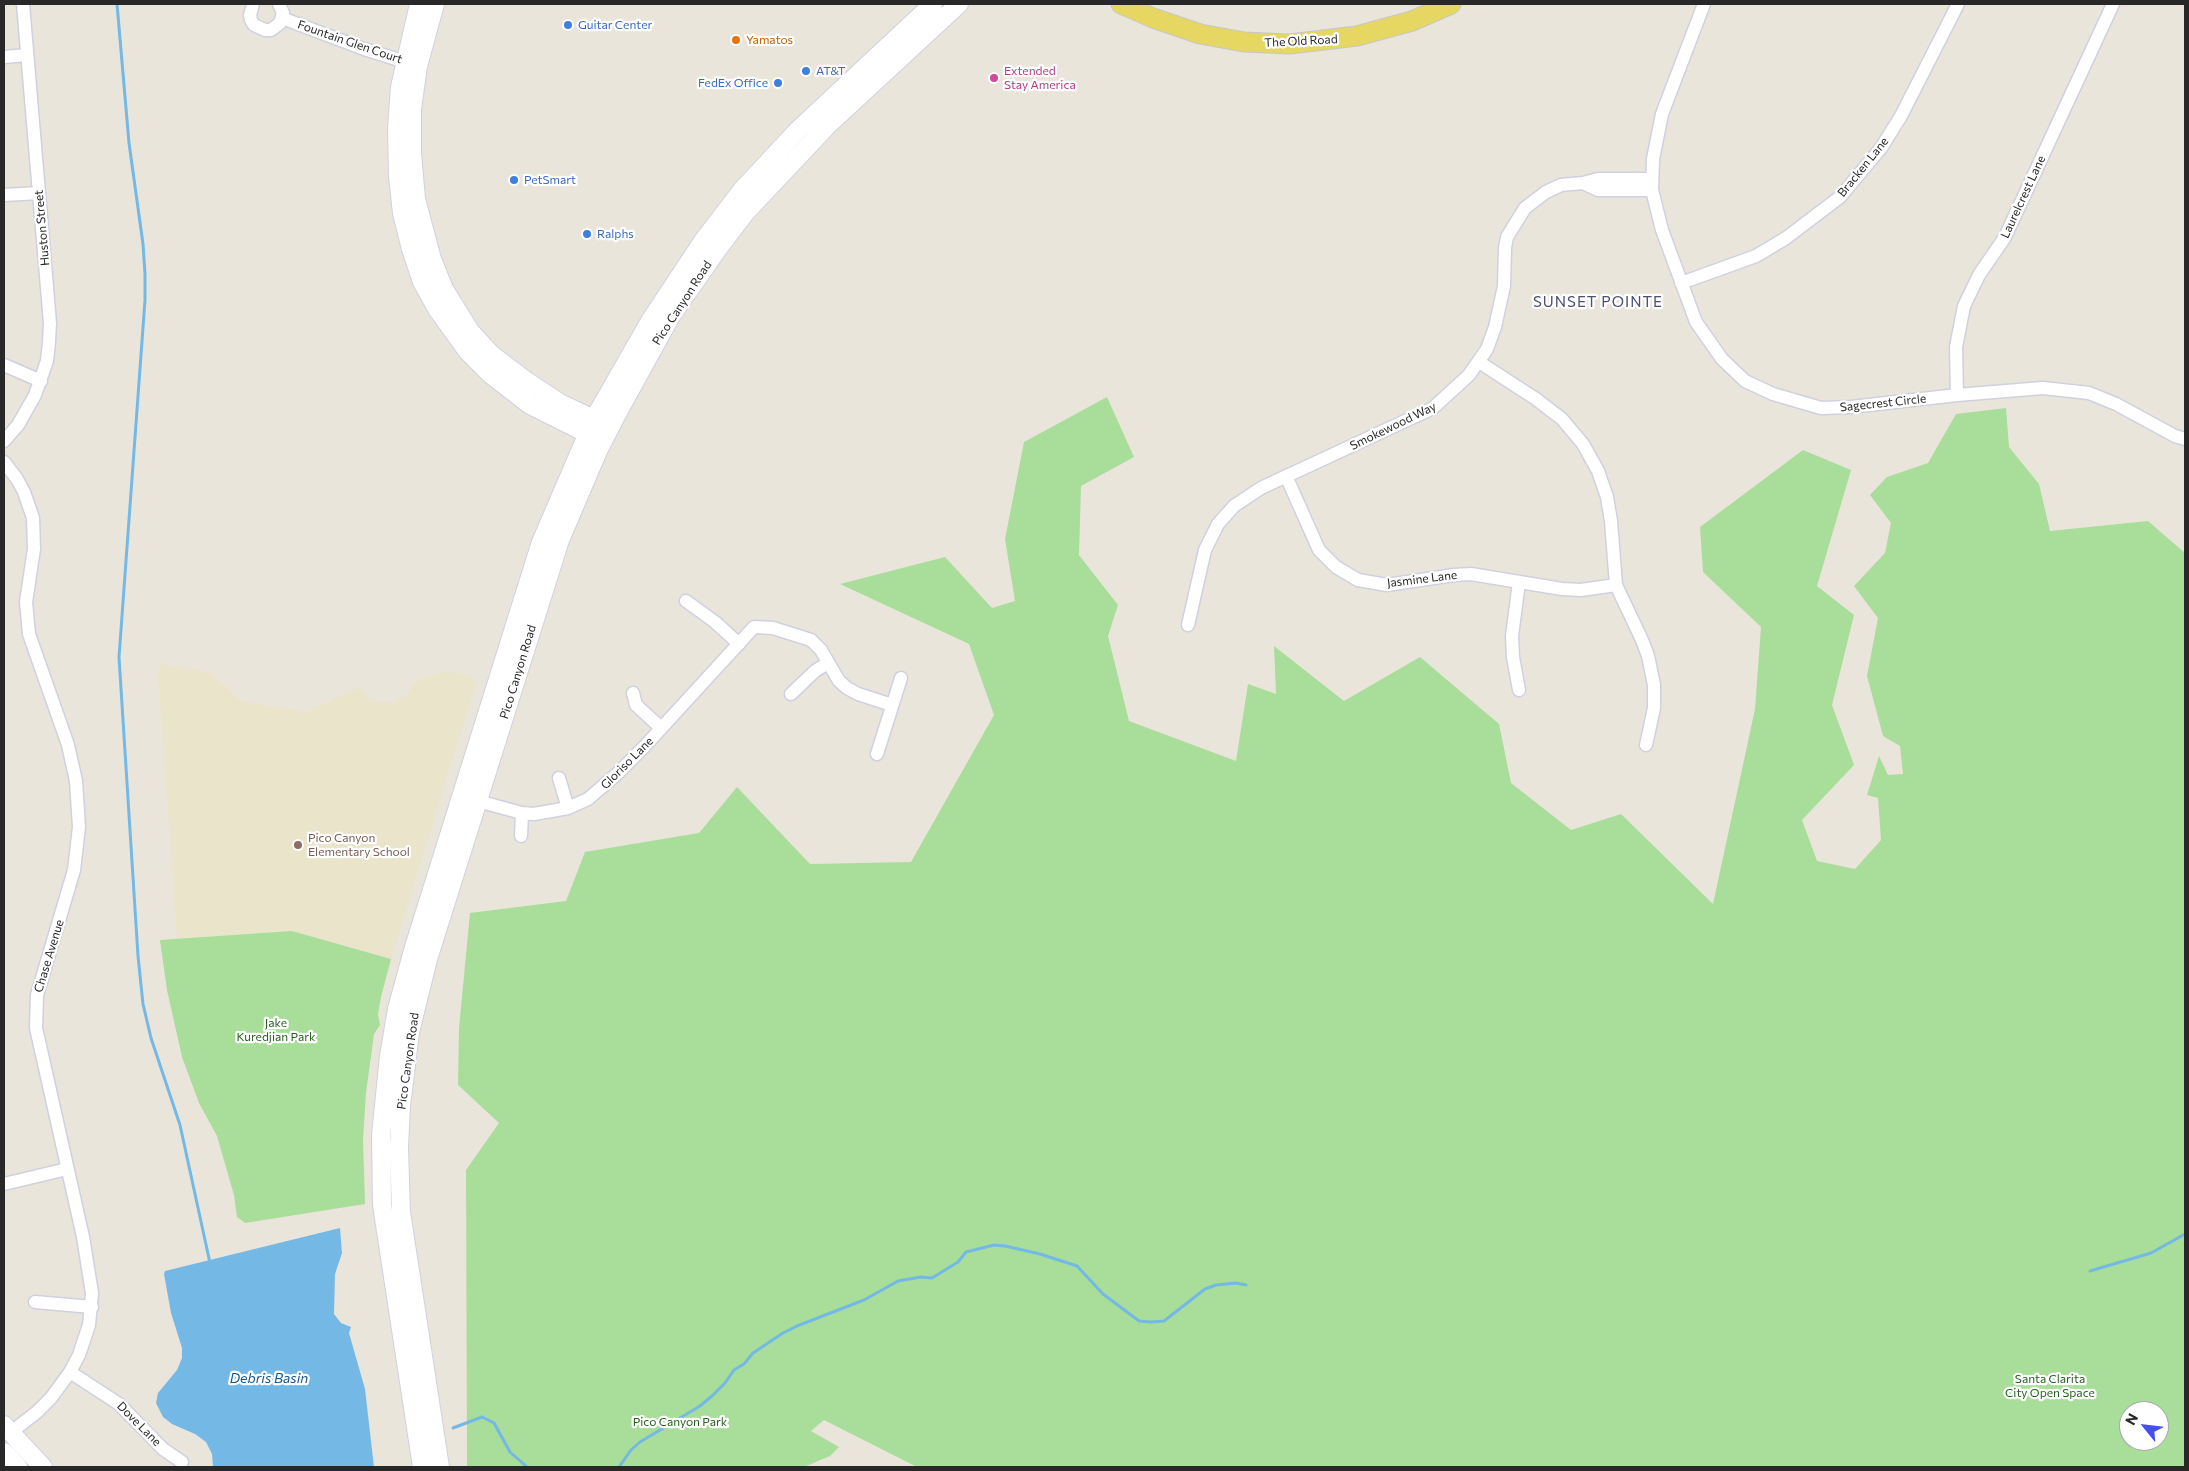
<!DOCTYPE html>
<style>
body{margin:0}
#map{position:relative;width:2189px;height:1471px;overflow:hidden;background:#eae5db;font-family:Commissioner,sans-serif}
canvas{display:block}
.frame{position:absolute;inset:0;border:5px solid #282828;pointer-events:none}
.north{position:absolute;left:2119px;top:1401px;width:50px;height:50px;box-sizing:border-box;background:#fff;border:1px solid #a9a9a9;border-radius:50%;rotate:299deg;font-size:14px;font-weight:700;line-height:20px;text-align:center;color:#282828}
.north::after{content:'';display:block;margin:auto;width:18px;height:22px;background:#454fec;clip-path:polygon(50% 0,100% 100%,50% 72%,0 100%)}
</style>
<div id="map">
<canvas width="2189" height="1471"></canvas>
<div class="frame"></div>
<div class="north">N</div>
</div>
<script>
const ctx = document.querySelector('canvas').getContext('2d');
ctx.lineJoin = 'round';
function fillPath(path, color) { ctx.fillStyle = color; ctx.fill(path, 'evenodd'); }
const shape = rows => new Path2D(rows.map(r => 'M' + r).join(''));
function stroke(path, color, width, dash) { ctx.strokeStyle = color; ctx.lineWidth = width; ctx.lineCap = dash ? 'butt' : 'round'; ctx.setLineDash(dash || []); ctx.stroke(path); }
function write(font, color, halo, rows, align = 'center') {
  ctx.font = font + ' Commissioner,sans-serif'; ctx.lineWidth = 4.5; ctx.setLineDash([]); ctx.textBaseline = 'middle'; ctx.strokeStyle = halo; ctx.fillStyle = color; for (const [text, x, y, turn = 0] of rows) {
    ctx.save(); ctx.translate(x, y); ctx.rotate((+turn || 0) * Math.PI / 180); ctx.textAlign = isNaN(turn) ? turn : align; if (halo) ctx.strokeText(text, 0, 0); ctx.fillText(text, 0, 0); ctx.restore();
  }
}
fillPath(shape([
 [161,664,212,673,241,701,307,712,360,687,370,699,378,702,392,703,407,695,416,681,442,672,466,674,477,680,391,959,292,931,181,940,177,936,158,673]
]), '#eae4cb');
fillPath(shape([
 [1107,397,1134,457,1081,486,1079,555,1118,605,1108,636,1129,721,1236,761,1248,684,1276,694,1274,646,1344,701,1420,657,1499,724,1511,783,1571,830,1621,814,1713,904,1755,709,1761,627,1703,572,1700,527,1803,450,1851,470,1817,586,1854,615,1832,705,1854,765,1802,820,1817,861,1855,869,1881,840,1878,798,1867,795,1879,756,1888,775,1903,774,1900,746,1883,736,1867,676,1878,618,1854,586,1885,553,1891,523,1870,495,1887,477,1928,463,1956,414,2006,408,2009,447,2039,484,2050,531,2148,521,2185,553,2185,1467,917,1467,824,1420,811,1431,839,1447,830,1456,804,1467,467,1467,466,1170,499,1123,458,1085,459,1028,470,913,566,901,585,852,699,833,737,787,810,864,911,862,994,715,969,644,840,584,945,557,992,608,1015,601,1005,539,1024,442],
 [2129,1411,2159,1411,2159,1441,2129,1441],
 [292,931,391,959,381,997,378,1014,380,1025,374,1034,366,1093,363,1140,365,1204,245,1223,237,1217,234,1195,217,1136,199,1103,182,1057,167,990,160,940]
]), '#a9dd9a');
fillPath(shape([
 [340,1228,342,1253,335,1274,334,1314,341,1323,351,1327,349,1333,365,1389,374,1467,213,1467,212,1454,206,1442,195,1434,172,1424,163,1417,156,1403,158,1393,177,1370,182,1358,182,1348,171,1313,164,1274,165,1271]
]), '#74b9e5');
stroke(shape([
 [117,4,129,143,143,244,145,274,145,300,119,657,138,956,143,1004,151,1038,180,1125,210,1263],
 [2090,1271,2151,1253,2185,1234],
 [453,1428,482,1417,494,1423,510,1452,527,1467],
 [619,1467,631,1450,640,1442,700,1406,712,1396,725,1383,734,1370,744,1364,753,1353,783,1333,797,1326,864,1300,898,1281,921,1277,932,1278,958,1262,966,1252,994,1245,1005,1246,1040,1254,1077,1266,1103,1294,1139,1321,1151,1322,1164,1321,1205,1289,1216,1285,1236,1283,1246,1285]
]), '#74b9e5', 3);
const minor = shape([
 [253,4,250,15,251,20,254,25,265,30,271,30,280,23,283,13,279,4],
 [1704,4,1662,114,1653,159,1652,190,1662,230,1696,322,1722,359,1745,381,1773,394,1821,408,1851,407,1957,395,2043,388,2089,393,2116,404,2175,436,2185,439],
 [282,18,364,49,412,64],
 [4,57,27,55],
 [1583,183,1598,190,1652,190],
 [4,195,39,193],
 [1681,283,1756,256,1786,238,1840,197,1881,148,1901,116,1958,4],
 [1479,362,1536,399,1562,419,1583,444,1598,471,1607,497,1611,521,1616,585,1642,640,1648,656,1654,685,1654,708,1646,745],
 [4,365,41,381],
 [1957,395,1956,347,1964,306,1979,275,2005,237,2113,4],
 [4,441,18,425,35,395,47,361,49,342,50,323,23,4],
 [4,462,17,479,24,492,33,518,34,549,26,602,29,634,68,745,76,781,79,827,74,870,37,995,36,1028,83,1237,92,1293,89,1325,79,1355,70,1372,51,1398,37,1412,10,1433],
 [1286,476,1319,550,1336,567,1358,580,1387,585,1454,575,1471,574,1562,589,1581,590,1616,585],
 [686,601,715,622,739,644],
 [1188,625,1205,550,1218,524,1234,506,1261,488,1433,408,1469,375,1487,349,1495,327,1504,286,1505,248,1507,237,1525,208,1546,192,1561,185,1583,183,1598,179,1652,179],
 [1519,690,1513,657,1512,636,1519,582],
 [633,693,636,705,661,728],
 [791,694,815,671,828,663],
 [877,754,901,678],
 [559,778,568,808],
 [470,799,522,813,534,814,568,808,588,799,617,774,644,747,754,627,773,628,811,640,821,650,839,681,847,688,858,694,892,705],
 [521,836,522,813],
 [4,1184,67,1169],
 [35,1302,92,1307],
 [70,1372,119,1404,163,1449,182,1462]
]);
const secondary = shape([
 [419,4,400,87,397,128,398,177,402,213,411,249,422,282,437,309,468,352,490,374,530,405,596,438],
 [435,4,418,66,412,109,412,153,416,199,432,259,444,289,470,331,492,355,525,380,560,403,604,424],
 [4,1425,43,1467],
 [4,1452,18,1467],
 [422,1467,382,1205,381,1135,389,1056,397,1009,414,947,541,542,594,419,650,321,703,241,742,190,799,129,933,4],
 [440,1467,401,1212,399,1147,401,1106,410,1032,428,959,560,540,598,451,617,414,671,316,717,250,745,213,827,126,959,4]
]);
const primary = shape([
 [1121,4,1153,18,1200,34,1244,42,1290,44,1357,36,1412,21,1451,4]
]);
stroke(minor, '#d0d1e0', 15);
stroke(secondary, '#d0d1e0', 20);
stroke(primary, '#c7c7c7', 21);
stroke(minor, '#fff', 12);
stroke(secondary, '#fff', 18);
stroke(primary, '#e6d763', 19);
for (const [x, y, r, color] of [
 [568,25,5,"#3f7fe0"],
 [736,40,5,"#e8710a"],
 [806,71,5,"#3f7fe0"],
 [994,78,5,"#d1479c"],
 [778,83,5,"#3f7fe0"],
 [514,180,5,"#3f7fe0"],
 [587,234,5,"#3f7fe0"],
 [298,845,5,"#8d6e63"]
]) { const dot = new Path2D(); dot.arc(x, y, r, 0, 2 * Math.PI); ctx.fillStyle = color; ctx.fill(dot); stroke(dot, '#fff', 2); }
write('12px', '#366cbe', '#fff', [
 ["Guitar Center",578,25],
 ["AT&T",816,71],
 ["FedEx Office",768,83,"right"],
 ["PetSmart",524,180],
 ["Ralphs",597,234]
], 'left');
write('12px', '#c56008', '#fff', [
 ["Yamatos",746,40]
], 'left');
write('12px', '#282828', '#fff', [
 ["The Old Road",1301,41,-3],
 ["Fountain Glen Court",350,42,19],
 ["Bracken Lane",1863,167,-51],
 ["Laurelcrest Lane",2023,197,-65],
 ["Huston Street",42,228,-95],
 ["Pico Canyon Road",682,303,-57],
 ["Sagecrest Circle",1883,403,-6],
 ["Smokewood Way",1393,426,-26],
 ["Jasmine Lane",1422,579,-7],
 ["Pico Canyon Road",518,672,-73],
 ["Gloriso Lane",627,763,-45],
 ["Chase Avenue",49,956,-73],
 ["Pico Canyon Road",408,1061,-82],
 ["Dove Lane",139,1424,45]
]);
write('12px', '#b23c85', '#fff', [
 ["Extended",1004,71],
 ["Stay America",1004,85]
], 'left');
write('12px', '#785e54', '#fff', [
 ["Pico Canyon",308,838],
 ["Elementary School",308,852]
], 'left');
write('12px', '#245f1e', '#fff', [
 ["Jake",276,1023],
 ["Kuredjian Park",276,1037],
 ["Santa Clarita",2050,1379],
 ["City Open Space",2050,1393],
 ["Pico Canyon Park",680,1422]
]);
write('italic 14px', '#17568d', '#fff', [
 ["Debris Basin",269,1378]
]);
ctx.letterSpacing = '1px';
write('15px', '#4c4e75', '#fff', [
 ["SUNSET POINTE",1598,302]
]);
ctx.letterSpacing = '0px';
</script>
